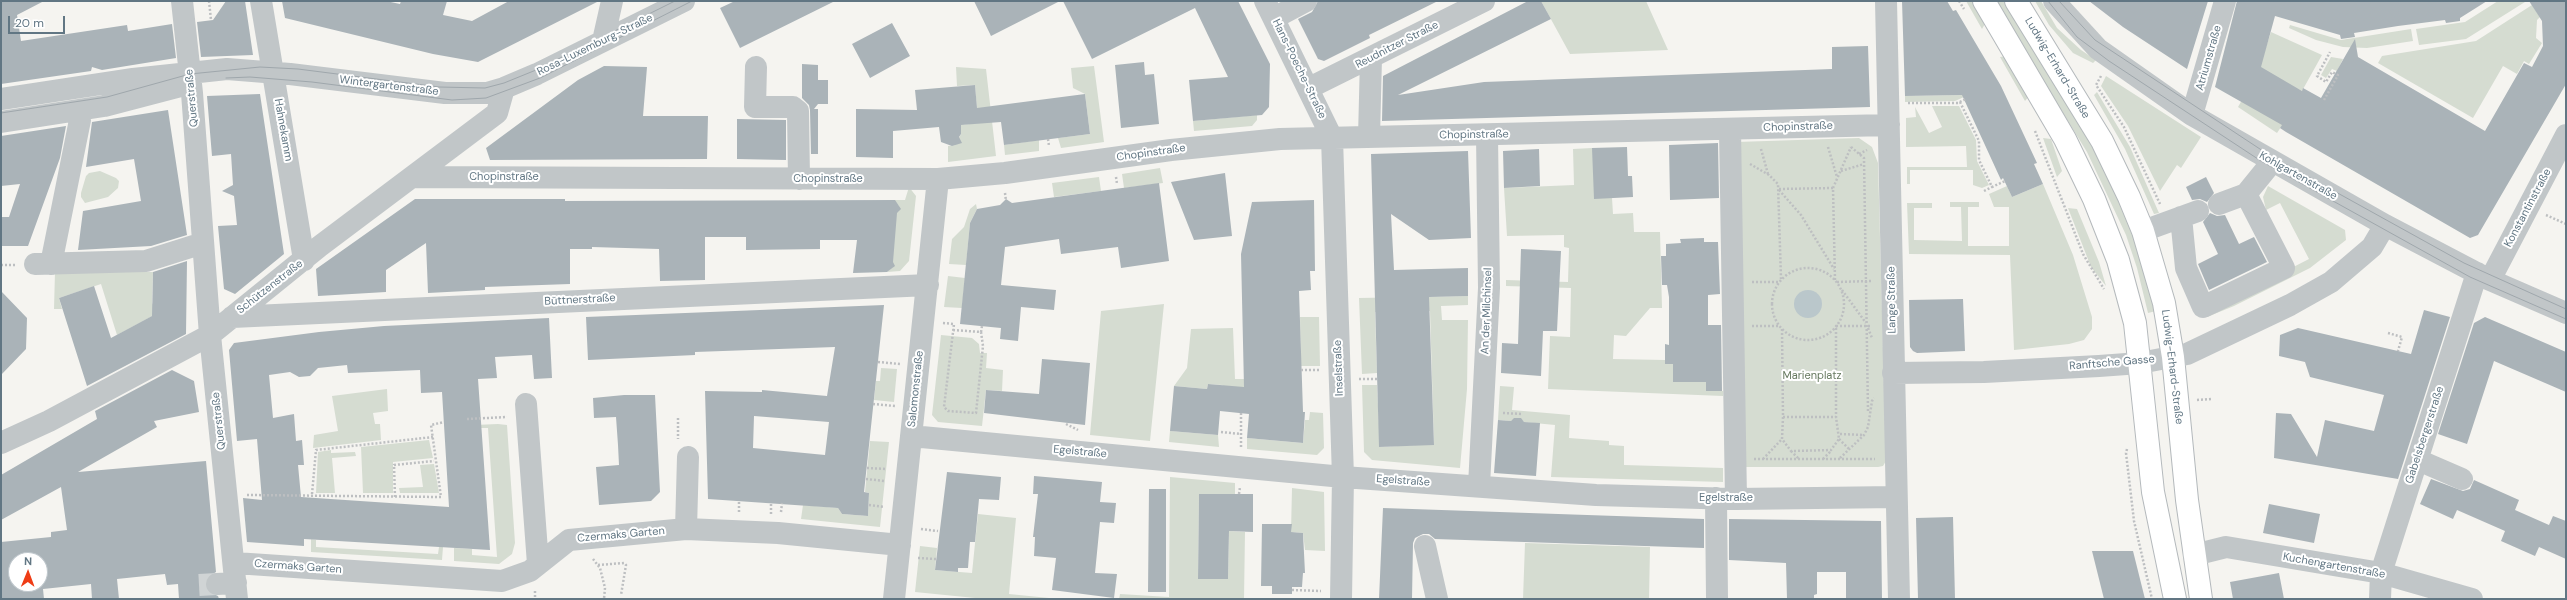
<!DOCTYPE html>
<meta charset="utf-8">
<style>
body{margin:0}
#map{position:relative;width:2567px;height:600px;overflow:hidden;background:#f5f4f0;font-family:"DM Sans",sans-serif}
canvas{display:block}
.frame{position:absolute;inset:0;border:2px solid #617683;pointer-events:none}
.north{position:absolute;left:8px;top:552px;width:40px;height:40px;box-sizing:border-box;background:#fff;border:1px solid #c0c8cd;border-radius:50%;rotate:1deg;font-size:11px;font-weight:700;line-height:16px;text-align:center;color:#617683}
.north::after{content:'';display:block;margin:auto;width:14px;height:18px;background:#ef3d16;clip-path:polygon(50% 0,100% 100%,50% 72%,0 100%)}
.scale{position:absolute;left:8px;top:16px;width:57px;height:18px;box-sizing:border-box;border:2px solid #617683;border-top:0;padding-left:5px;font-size:12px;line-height:14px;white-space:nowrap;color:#617683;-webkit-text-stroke:3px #fff;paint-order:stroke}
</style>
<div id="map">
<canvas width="2567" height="600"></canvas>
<div class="frame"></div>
<div class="north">N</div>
<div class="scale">20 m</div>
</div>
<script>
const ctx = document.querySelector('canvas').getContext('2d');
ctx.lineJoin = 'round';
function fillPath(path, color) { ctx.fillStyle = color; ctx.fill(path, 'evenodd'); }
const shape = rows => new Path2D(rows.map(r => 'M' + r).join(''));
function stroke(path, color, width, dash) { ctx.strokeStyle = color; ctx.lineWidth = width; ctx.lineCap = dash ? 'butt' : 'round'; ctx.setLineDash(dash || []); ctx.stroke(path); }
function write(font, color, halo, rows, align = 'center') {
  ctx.font = font + ' "DM Sans",sans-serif'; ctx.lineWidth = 4; ctx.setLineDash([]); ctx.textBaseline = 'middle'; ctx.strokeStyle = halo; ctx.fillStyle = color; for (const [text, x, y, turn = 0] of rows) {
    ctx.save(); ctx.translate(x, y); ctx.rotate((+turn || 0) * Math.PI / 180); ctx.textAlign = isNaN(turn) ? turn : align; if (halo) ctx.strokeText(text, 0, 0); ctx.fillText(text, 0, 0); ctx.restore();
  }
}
fillPath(shape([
 [1541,1,1646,1,1668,50,1570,54],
 [1966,1,1974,1,1986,22,1982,29],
 [1994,1,2006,1,2091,140,2111,178,2138,245,2156,311,2148,313,2137,268,2126,235,2087,152],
 [2035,1,2041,1,2057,28,2081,50,2096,60,2093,63,2073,53,2049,25],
 [2498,1,2525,2,2466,39,2419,45,2416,29,2465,22],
 [2532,5,2540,17,2537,20,2536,38,2542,43,2529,64,2524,61,2517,74,2503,66,2473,118,2378,63,2382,56,2476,41],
 [2290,25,2341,40,2411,29,2413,41,2367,48,2343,47,2316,40,2289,28],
 [2271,32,2322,55,2302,91,2258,71],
 [2007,56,2030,95,2025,101,2000,57],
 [2331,57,2343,59,2337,71,2332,69,2326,78,2321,75],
 [1094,66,1104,142,1061,148,1058,138,1090,134,1085,94,1073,88,1071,68],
 [956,67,986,69,996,156,948,162,948,146,955,145,961,134,961,125,978,123,975,85,957,86],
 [2106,76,2201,137,2181,168,2177,165,2160,191,2128,126,2101,86],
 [2097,92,2130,147,2159,213,2154,214,2125,149,2094,95],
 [1963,95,1964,97,1955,101,1905,102,1905,96],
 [2242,100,2283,124,2277,133,2238,107],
 [1932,106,1959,106,1976,140,1977,161,1989,185,1982,188,1973,185,1973,170,1910,170,1910,184,1907,184,1907,167,1967,167,1966,146,1906,147,1906,118,1916,117,1915,107,1929,133,1942,127],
 [1257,115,1257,120,1252,126,1194,131,1193,121],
 [1859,138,1872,147,1878,163,1886,461,1883,466,1878,467,1742,467,1736,142],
 [2043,138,2051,139,2062,171,2057,177],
 [1039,140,1039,151,1005,155,1004,145],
 [1592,148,1612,198,1613,214,1633,213,1634,232,1660,232,1662,308,1650,308,1626,336,1614,335,1613,359,1665,360,1673,364,1674,382,1706,382,1706,391,1723,391,1723,396,1548,389,1550,336,1570,337,1571,288,1506,286,1506,280,1568,282,1569,248,1564,247,1564,235,1507,236,1504,188,1574,185,1573,149],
 [1160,168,1163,183,1124,188,1122,174],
 [100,171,116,178,119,181,118,188,108,197,85,203,81,197,81,193,86,176,89,173],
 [1099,177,1101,191,1054,197,1052,183],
 [2043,184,2073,255,2092,317,2092,329,2084,340,2069,344,2014,350,2010,255,1909,254,1907,203,1932,203,1932,208,1914,208,1914,240,1962,241,1961,207,1950,207,1950,202,1979,202,1979,207,1968,207,1968,246,2009,246,2009,207,1994,207,1989,194,2007,186,2012,197],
 [2268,186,2345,230,2346,240,2310,268,2234,306,2207,317,2223,303,2309,259,2280,203,2266,210,2263,197],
 [909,187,916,196,909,261,900,271,887,272,893,267,893,213,899,211,899,206,894,203,894,200,905,200],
 [976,204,977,209,970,223,966,265,949,264,952,239,964,227,970,209],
 [2068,208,2077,209,2099,262,2106,286,2091,267],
 [55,272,153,272,152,303,158,313,117,335,101,284,59,298,62,309,54,309],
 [948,276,965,278,962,308,944,307],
 [1468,296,1468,305,1441,306,1442,320,1468,320,1467,389,1460,468,1372,460,1364,452,1362,385,1377,385,1380,447,1434,444,1430,311,1375,312,1377,373,1362,374,1359,298],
 [1164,304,1150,441,1090,435,1101,311],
 [1300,317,1319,317,1320,366,1301,366],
 [1233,328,1235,379,1252,379,1250,407,1222,385,1208,384,1207,389,1174,386,1187,368,1191,329],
 [941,335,972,338,979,344,980,353,987,353,986,368,1003,370,1002,391,986,390,982,426,938,422,932,415],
 [881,368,897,369,894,402,874,400,876,381,880,381],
 [1500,386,1514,387,1512,410,1570,415,1569,438,1609,441,1609,445,1624,446,1624,465,1723,468,1723,482,1551,477,1555,425,1524,422,1518,418,1511,421,1498,420],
 [387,389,388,411,373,413,375,424,380,424,381,440,313,448,314,435,338,431,332,396],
 [1310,412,1323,413,1324,448,1317,455,1247,449,1247,438,1303,443,1305,420,1309,420],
 [498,424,507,425,515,543,512,554,499,564,454,561,454,548,472,549,472,555,497,557,488,428,474,428,474,425],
 [1170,431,1218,435,1219,447,1169,442],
 [429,440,433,458,393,462,393,493,363,493,361,447],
 [870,441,889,442,880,527,801,519,803,505,838,508,842,514,868,516,869,493,865,492],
 [331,450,331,453,355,452,356,456,332,458,335,493,316,493,318,452],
 [434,464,439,493,400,493,399,488,423,487,420,465],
 [1170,477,1235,483,1235,494,1199,494,1198,579,1228,579,1229,531,1245,532,1244,599,1119,599,1120,594,1169,597],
 [1292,488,1324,492,1325,551,1305,550,1303,533,1291,532],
 [978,514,1016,518,1009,594,1059,599,985,599,915,592,920,546,937,548,935,570,972,573],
 [311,539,316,540,316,547,438,554,439,547,443,547,442,560,311,552],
 [1525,543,1650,547,1649,599,1523,599]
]), '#d5dcd1');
fillPath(shape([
 '1794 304a14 14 0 1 1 28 0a14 14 0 1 1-28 0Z'
]), '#bac7cb');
fillPath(shape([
 [1,1,44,1,17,15,21,41,127,25,128,31,172,24,176,58,102,70,92,67,91,71,1,84],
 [226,1,245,1,253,55,201,57,197,22,213,20],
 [282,1,386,1,400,4,401,1,447,1,443,15,472,21,509,1,599,1,478,62,433,54,285,18],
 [735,1,835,1,740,48,720,8],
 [974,1,1060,1,991,36],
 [1063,1,1238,1,1270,64,1269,107,1262,115,1193,121,1189,80,1228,77,1195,8,1092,59],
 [1318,1,1438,1,1369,35,1370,38,1324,61,1318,59,1298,19,1312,12],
 [1528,1,1541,1,1551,19,1398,95,1484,82,1832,69,1832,47,1868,46,1870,107,1382,121,1383,76],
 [1902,1,1947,1,1953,11,1956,10,2001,86,2037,163,2034,164,2043,184,2012,197,2003,178,2001,180,1962,95,1905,96],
 [2089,1,2208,1,2187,69,2123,27],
 [2237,1,2487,1,2460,18,2460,21,2446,23,2445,20,2398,26,2354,33,2355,37,2341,39,2340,35,2275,16,2261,67,2302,91,2303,88,2321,98,2355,39,2358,57,2485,131,2524,63,2532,67,2543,46,2542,21,2529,1,2566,1,2566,84,2478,235,2470,238,2286,132,2280,128,2282,125,2215,87],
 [892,23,910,56,870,78,852,44],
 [1144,62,1145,75,1154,74,1159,124,1121,128,1115,65],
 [802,64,818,65,818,80,828,80,828,104,818,104,814,109,818,109,818,154,811,154,810,110,809,105,802,98],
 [604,66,647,67,643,116,708,116,707,159,490,160,486,148,578,80],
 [975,85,977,108,1085,94,1090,134,1004,145,1001,122,961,125,961,134,959,137,962,143,952,146,941,142,939,127,893,131,893,158,856,157,856,109,917,110,915,90],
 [260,94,284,254,235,294,224,289,218,226,237,225,234,196,222,191,233,185,231,154,212,156,207,96],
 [168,110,187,235,151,246,78,250,83,211,141,201,134,159,86,167,92,122],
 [737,119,786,120,786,160,737,159],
 [66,126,60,158,28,246,1,246,1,217,9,217,20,184,1,186,1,136],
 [1718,143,1719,198,1670,200,1669,145],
 [1627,147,1628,176,1632,176,1633,197,1594,199,1592,148],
 [1539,149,1540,186,1504,188,1503,151],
 [1468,151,1471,238,1429,240,1391,214,1394,270,1468,268,1468,296,1429,297,1434,445,1379,447,1371,154],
 [1225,173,1232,236,1194,240,1171,182],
 [2206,177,2214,193,2207,202,2200,199,2192,200,2186,187],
 [1159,183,1169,261,1121,268,1118,247,1061,254,1059,239,1005,247,1001,285,1056,290,1054,310,1021,307,1018,341,1000,339,1001,328,960,324,970,223,977,209,1000,205,1006,199,1012,203],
 [415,199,565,199,565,201,895,200,901,209,897,213,893,262,895,266,887,272,853,273,857,240,820,240,820,249,746,250,746,237,705,237,705,280,660,281,659,249,592,247,592,249,570,249,570,284,485,287,485,290,428,293,426,243,386,270,386,292,318,296,316,269],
 [1314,200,1315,271,1310,271,1311,290,1299,291,1303,412,1305,412,1303,443,1247,438,1249,414,1220,411,1218,435,1170,431,1174,386,1207,389,1208,384,1244,387,1241,254,1252,202],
 [2210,213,2217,216,2225,215,2239,244,2254,237,2267,262,2209,290,2198,264,2218,254,2203,222],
 [1704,238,1704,242,1718,242,1720,294,1708,295,1708,325,1721,325,1722,391,1706,391,1706,382,1673,382,1673,364,1665,364,1665,344,1669,345,1669,297,1667,285,1662,285,1661,256,1666,256,1666,244,1681,243,1680,239],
 [1521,249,1561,251,1557,331,1543,331,1541,376,1501,373,1502,343,1518,344],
 [187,261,186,334,87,386,59,298,94,286,111,338,152,316,153,272],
 [1,291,27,318,26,349,1,375],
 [1963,299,1965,351,1917,353,1913,351,1910,347,1909,300],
 [884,305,864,492,869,493,868,516,842,514,838,508,708,499,705,391,762,392,762,390,827,396,835,347,695,352,695,355,588,360,586,317],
 [754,416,829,422,825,455,753,448],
 [2424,310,2450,317,2398,479,2274,458,2276,413,2291,414,2317,457,2325,420,2374,431,2384,395,2310,377,2305,362,2279,356,2280,335,2298,328,2411,354],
 [2485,317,2566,352,2566,392,2494,361,2467,444,2438,434,2474,323],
 [549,318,552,378,534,379,532,355,495,357,497,378,478,379,490,550,304,539,304,546,247,542,243,498,262,500,257,439,237,441,229,350,234,343,319,332,384,326],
 [347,365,348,373,420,370,421,393,442,392,449,507,301,497,298,465,304,465,302,440,296,441,294,414,273,418,269,375,290,372,299,377,310,376,318,368],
 [1042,359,1090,363,1085,425,984,413,986,390,1039,394],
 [172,370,194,381,199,412,154,421,157,427,78,472,206,461,216,572,206,578,205,585,207,591,218,596,219,599,179,599,178,584,167,585,165,574,117,579,119,599,92,599,91,584,43,589,44,599,1,599,1,542,51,537,51,532,67,530,61,487,1,520,1,475,97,419,95,411],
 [16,560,40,560,40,584,16,584],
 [624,395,655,395,660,492,651,501,599,505,596,467,619,465,618,445,616,417,594,418,593,398],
 [1514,418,1521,418,1524,422,1540,423,1536,476,1494,473,1498,420,1511,421],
 [947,472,1001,477,999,500,979,499,975,542,970,542,968,568,958,568,958,572,935,570],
 [1034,476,1102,482,1100,502,1116,503,1114,523,1100,522,1095,573,1117,574,1114,598,1052,590,1056,558,1034,556,1035,537,1033,537,1038,494,1033,494],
 [2431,479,2463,491,2470,489,2474,480,2519,500,2515,510,2549,525,2553,516,2566,521,2566,559,2539,547,2535,556,2501,541,2505,531,2457,510,2453,519,2420,504],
 [1149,489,1166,489,1166,592,1148,592],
 [1199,494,1253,494,1253,532,1229,531,1228,579,1198,579],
 [2269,504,2320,514,2314,543,2263,533],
 [1383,508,1704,519,1704,548,1435,539,1429,534,1423,534,1415,538,1413,543,1412,599,1379,599],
 [1953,517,1955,599,1918,599,1916,518],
 [1729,519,1881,521,1882,599,1846,599,1846,572,1817,572,1817,594,1814,595,1814,599,1787,599,1786,563,1729,560],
 [1262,524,1292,524,1291,532,1303,533,1305,573,1303,573,1302,587,1292,587,1292,594,1272,594,1272,586,1261,586],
 [2092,551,2133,551,2145,599,2104,599],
 [2279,573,2284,599,2233,599,2230,582]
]), '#aab3b8');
stroke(shape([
 [199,585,217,584]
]), '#d0d4d5', 22, [22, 11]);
const major = shape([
 [1984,1,2065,139,2094,199,2118,260,2135,323,2153,492,2175,599],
 [2016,1,2102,141,2129,197,2143,231,2164,303,2173,357,2187,500,2201,599]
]);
stroke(major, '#b4b9bc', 24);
stroke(shape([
 [209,1,211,20],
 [1959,1,1964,9],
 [2101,76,2096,85,2124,127,2160,204],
 [2324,100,2338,75,2332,72,2326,82,2317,76,2330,52],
 [1960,102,1979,141,1979,160,1992,187,2005,181],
 [1908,103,1958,103,1966,99],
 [2035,131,2083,254,2104,289],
 [1048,139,1049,146],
 [1828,147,1837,177],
 [1851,147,1864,158,1868,412],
 [1761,149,1768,174],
 [1859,154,1867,150],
 [1750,164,1769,175,1778,184,1781,279],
 [1841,171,1864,164],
 [1116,177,1117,184],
 [1833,188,1851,147],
 [1779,189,1833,188,1835,280],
 [1779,190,1801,215,1834,269],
 [1984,191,1992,187],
 [1005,193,1006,201],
 [2546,215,2566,224],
 [1,265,16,265],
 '1772 304a36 36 0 1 1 72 0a36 36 0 1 1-72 0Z',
 [1752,282,1779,282],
 [1837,282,1872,281],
 [1842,290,1866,323],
 [943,323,954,324,944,407,948,411,976,413,983,346,981,332],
 [1752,326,1779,326],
 [1868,328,1872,338],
 [1782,329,1783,417,1836,417,1836,326,1872,326],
 [953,330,981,332,982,326],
 [2388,333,2402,337,2398,351],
 [878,362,900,364],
 [1301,370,1320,370],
 [1359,379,1377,379],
 [2197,400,2211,399],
 [873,404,895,406],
 [1241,413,1241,448],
 [1503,413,1523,414],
 [1783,417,1782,439,1791,451,1831,450,1839,439,1836,417],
 [678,418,678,439],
 [467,419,507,417],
 [1066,424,1078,430],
 [1221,432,1241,434],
 [1840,434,1863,435],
 [1839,439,1849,449],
 [2127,449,2126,453,2134,521,2152,599],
 [1791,451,1799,459],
 [1840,458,1864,435,1868,427,1872,401,1874,398],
 [1754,459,1875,459],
 [1763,459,1782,439],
 [1823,459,1831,451],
 [867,468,887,469],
 [866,479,885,481],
 [312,494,316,450,433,437],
 [1239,494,1240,487],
 [247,495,441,497,431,425,444,422],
 [395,497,394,465,434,461],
 [869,505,884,507],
 [739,512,739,500],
 [781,512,782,503],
 [771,514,771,502],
 [921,529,938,531],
 [918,558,936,559],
 [593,559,600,568,605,588,604,599],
 [598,565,624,563,626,565,621,595],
 [1292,590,1321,591],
 [535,591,535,599]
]), '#bdbfc1', 2.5, [2, 2]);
stroke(shape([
 [182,1,192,93,210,335,237,599],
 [261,1,304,260],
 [1265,1,1332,138,1343,477,1341,599],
 [1886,1,1899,599],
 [2054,1,2098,49,2192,115,2385,225,2490,280,2566,313],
 [1274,18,1306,1],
 [603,41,612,1],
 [756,67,755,107,793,107,798,111,799,179],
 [1309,88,1484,1],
 [1,99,133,79,227,69,290,74,445,93,487,93,504,88,537,74,684,1],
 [2192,115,2225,1],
 [1,122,104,106,188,84],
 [1730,129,1736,499],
 [1369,137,1371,58],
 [414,177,938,179,1005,173,1171,150,1280,139,1889,125],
 [2219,204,2246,194,2272,162],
 [2181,217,2186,268,2203,307,2284,268,2246,194],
 [2143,231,2198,211],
 [35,264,146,261,203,243],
 [51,264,80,120],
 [2490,280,2566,135],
 [232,317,928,285],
 [1893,373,1984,372,2099,366,2140,363,2187,354,2290,305,2331,282,2372,247,2385,225],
 [526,404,538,564],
 [911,436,1343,477,1596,495,1736,499,1896,497],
 [1,443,49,421,210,335,320,246,497,113,504,88],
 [2418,460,2462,479],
 [1479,486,1489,288,1487,135],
 [1716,498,1717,599],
 [686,529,688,457],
 [1425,546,1437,599],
 [2194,555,2226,547,2381,573,2472,599],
 [235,563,502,581,530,571,569,540,686,529,778,533,900,545],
 [217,584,236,583],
 [894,599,938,179],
 [2380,599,2381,573,2477,273]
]), '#c1c6c8', 22);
stroke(major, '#fff', 22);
stroke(shape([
 [2048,1,2077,37,2109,61,2261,161,2470,277,2566,319],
 [2059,1,2095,40,2269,155,2464,263,2566,309],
 [226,78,250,77,312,82,452,100,486,98,540,78,692,1],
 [1,113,107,97,190,74,260,67,298,69,439,87,485,88,504,83,536,70,675,1]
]), '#9fa7ac', 1);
write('11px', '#617683', '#fff', [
 ["Rosa-Luxemburg-Straße",595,45,-26],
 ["Reudnitzer Straße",1397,45,-27],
 ["Atriumstraße",2209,58,-74],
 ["Ludwig-Erhard-Straße",2057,68,59],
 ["Hans-Poeche-Straße",1299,69,64],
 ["Wintergartenstraße",389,86,7],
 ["Querstraße",192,98,-95],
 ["Chopinstraße",1798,127,-2],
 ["Hahnekamm",283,130,80],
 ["Chopinstraße",1474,135,-1],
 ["Chopinstraße",1151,153,-8],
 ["Kohlgartenstraße",2298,176,29],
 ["Chopinstraße",504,177],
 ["Chopinstraße",828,179],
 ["Konstantinstraße",2528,208,-62],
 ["Schützenstraße",270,287,-38],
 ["Büttnerstraße",580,300,-3],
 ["Lange Straße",1892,300,-91],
 ["An der Milchinsel",1487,311,-88],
 ["Ranftsche Gasse",2112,363,-5],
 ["Ludwig-Erhard-Straße",2172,367,83],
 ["Inselstraße",1339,368,-92],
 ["Salomonstraße",916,389,-84],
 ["Querstraße",219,421,-96],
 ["Gabelsbergerstraße",2425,435,-72],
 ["Egelstraße",1080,452,5],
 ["Egelstraße",1403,481,4],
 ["Egelstraße",1726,498],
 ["Czermaks Garten",621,535,-5],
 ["Kuchengartenstraße",2334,566,10],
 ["Czermaks Garten",298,567,4]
]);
write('11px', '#677a60', '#fff', [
 ["Marienplatz",1812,376]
]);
</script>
